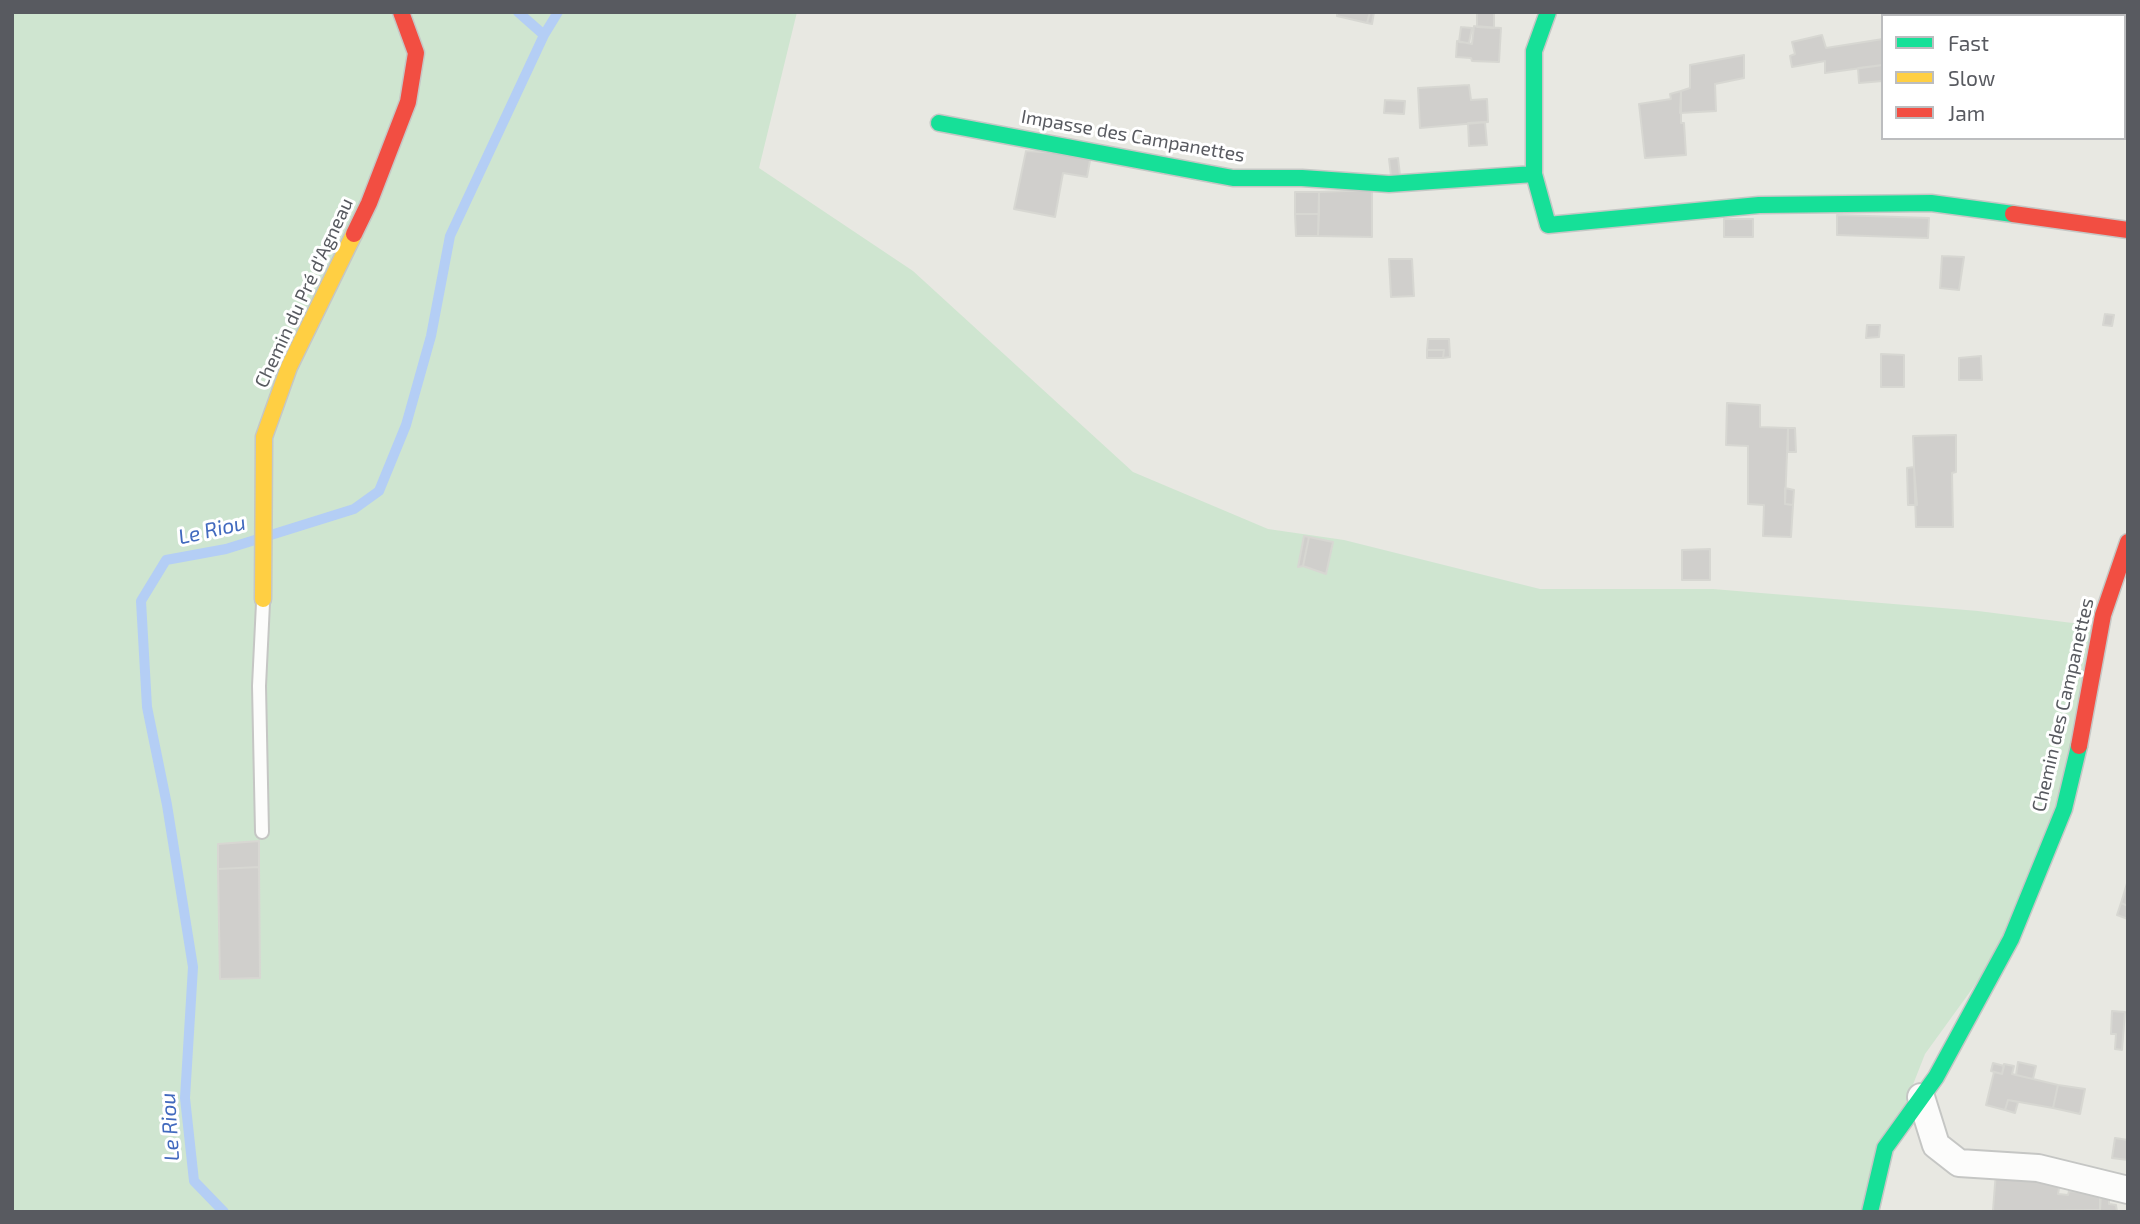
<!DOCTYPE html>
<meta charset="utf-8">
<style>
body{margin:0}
#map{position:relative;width:2140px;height:1224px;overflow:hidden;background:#e8e8e2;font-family:"Exo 2",sans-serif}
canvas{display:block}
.frame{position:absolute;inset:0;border:14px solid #585a60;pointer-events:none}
.legend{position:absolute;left:1881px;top:14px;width:245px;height:126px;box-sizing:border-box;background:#fff;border:2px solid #bcbdbf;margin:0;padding:9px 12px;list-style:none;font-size:21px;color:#585a60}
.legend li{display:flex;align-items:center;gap:14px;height:35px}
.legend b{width:35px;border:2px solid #bcbdbf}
</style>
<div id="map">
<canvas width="2140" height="1224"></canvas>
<div class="frame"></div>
<ul class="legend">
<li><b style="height:9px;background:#16e098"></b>Fast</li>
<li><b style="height:9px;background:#ffcf43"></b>Slow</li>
<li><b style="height:9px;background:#f24e42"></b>Jam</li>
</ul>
</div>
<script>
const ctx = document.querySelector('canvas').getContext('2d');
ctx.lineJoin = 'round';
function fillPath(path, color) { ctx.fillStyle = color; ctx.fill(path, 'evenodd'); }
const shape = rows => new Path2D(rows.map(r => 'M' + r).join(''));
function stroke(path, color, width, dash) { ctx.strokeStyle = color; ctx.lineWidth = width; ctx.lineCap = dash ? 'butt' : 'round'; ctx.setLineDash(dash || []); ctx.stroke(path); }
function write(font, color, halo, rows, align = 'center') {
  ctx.font = font + ' "Exo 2",sans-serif'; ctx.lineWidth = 6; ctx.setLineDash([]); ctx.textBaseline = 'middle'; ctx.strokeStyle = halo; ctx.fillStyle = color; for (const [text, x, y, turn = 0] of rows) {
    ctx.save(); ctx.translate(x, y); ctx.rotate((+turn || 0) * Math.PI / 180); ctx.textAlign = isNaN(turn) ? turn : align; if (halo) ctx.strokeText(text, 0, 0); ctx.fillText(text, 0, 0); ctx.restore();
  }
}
fillPath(shape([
 [12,12,797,12,759,168,913,271,1133,472,1268,529,1344,540,1540,589,1713,589,1978,611,2096,626,2059,809,2001,949,1925,1054,1863,1212,12,1212]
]), '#cfe5d0');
stroke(shape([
 [518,12,544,35],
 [224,1212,194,1181,185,1098,193,967,167,805,147,707,141,601,166,560,226,549,354,509,379,491,406,425,431,336,450,236,544,35,558,12]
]), '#b4cef5', 10);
const building = shape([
 [1337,12,1370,12,1367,23,1337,16,1337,12],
 [1370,12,1374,12,1372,24,1367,23,1370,12],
 [1477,12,1494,12,1494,28,1477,27,1477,12],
 [1903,12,1917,12,1916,16,1902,16,1903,12],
 [1921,12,1977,12,1976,16,1920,16,1921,12],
 [1977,12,2001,12,2000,16,1976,16,1977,12],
 [1474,26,1501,28,1499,62,1472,61,1471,58,1456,57,1457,41,1472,44,1474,26],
 [1461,27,1472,28,1469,43,1459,42,1461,27],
 [1822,35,1826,48,1883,39,1883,65,1825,73,1825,61,1792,67,1790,56,1795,54,1792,42,1822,35],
 [1744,55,1744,78,1715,84,1716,111,1680,113,1681,91,1690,88,1690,65,1744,55],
 [1883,65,1883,81,1859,83,1858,68,1883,65],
 [1469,85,1471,100,1487,99,1488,122,1420,128,1418,88,1469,85],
 [1681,91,1681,123,1684,123,1686,155,1645,158,1639,104,1671,99,1670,94,1681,91],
 [1385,100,1405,101,1404,114,1384,113,1385,100],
 [1485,122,1487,145,1469,146,1468,123,1485,122],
 [1026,151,1091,155,1087,177,1063,173,1055,217,1014,209,1026,151],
 [1398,158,1400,175,1391,176,1389,159,1398,158],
 [1372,190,1372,237,1318,236,1319,192,1372,190],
 [1295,192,1319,192,1319,214,1295,214,1295,192],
 [1295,214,1319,214,1318,236,1296,236,1295,214],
 [1837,215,1929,218,1928,238,1837,235,1837,215],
 [1724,219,1753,219,1753,237,1724,237,1724,219],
 [1942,256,1964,257,1959,290,1940,288,1942,256],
 [1389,259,1412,259,1414,296,1391,297,1389,259],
 [2105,314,2114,315,2112,326,2103,325,2105,314],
 [1867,325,1880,325,1879,337,1866,338,1867,325],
 [1428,339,1449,339,1450,357,1443,358,1444,350,1427,350,1428,339],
 [1427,350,1444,350,1443,358,1427,358,1427,350],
 [1881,354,1904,355,1904,387,1881,387,1881,354],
 [1981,356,1982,380,1959,380,1959,358,1981,356],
 [1727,403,1760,405,1760,427,1788,428,1785,504,1793,505,1791,537,1763,536,1764,505,1748,504,1748,446,1726,445,1727,403],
 [1788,428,1795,428,1796,452,1788,452,1788,428],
 [1956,435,1956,472,1952,473,1953,527,1916,527,1913,436,1956,435],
 [1914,467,1917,505,1908,505,1907,468,1914,467],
 [1785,488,1794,490,1793,505,1785,504,1785,488],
 [1304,536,1309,537,1303,566,1298,567,1304,536],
 [1309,537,1333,542,1326,574,1303,566,1309,537],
 [1710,549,1710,580,1682,580,1682,550,1710,549],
 [259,841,259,867,218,869,218,844,259,841],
 [259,867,260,978,220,979,218,869,259,867],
 [2128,880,2128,906,2121,903,2128,880],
 [2121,903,2128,906,2128,919,2117,915,2121,903],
 [2112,1011,2125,1012,2122,1050,2115,1049,2116,1034,2111,1034,2112,1011],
 [2018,1062,2036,1066,2033,1079,2016,1075,2018,1062],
 [1993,1063,2004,1066,2002,1074,1991,1071,1993,1063],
 [2004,1064,2014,1066,2012,1074,2058,1085,2053,1108,2008,1100,2005,1110,1986,1105,1994,1072,2002,1074,2004,1064],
 [2058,1085,2085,1089,2080,1114,2053,1108,2058,1085],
 [2008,1100,2018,1102,2015,1113,2005,1110,2008,1100],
 [2115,1138,2128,1140,2128,1160,2112,1158,2115,1138],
 [1996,1172,2060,1182,2058,1194,2068,1195,2069,1191,2101,1194,2100,1210,1996,1212,1993,1210,1996,1172],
 [2100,1195,2109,1196,2109,1204,2116,1205,2117,1212,2100,1212,2100,1195]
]);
fillPath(building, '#d0cfcc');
stroke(building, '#d7d7d2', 2);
const lane = shape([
 [262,832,259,686,263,603]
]);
const street = shape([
 [1921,1097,1936,1145,1959,1163,2038,1168,2128,1190]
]);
const fast = shape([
 [939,123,1233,178,1302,178,1389,184,1534,174,1534,51,1548,12],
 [1534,174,1548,225,1759,205,1931,203,2013,214],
 [1870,1212,1885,1148,1936,1077,2011,939,2064,809,2079,746]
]);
const slow = shape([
 [263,599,264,437,289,367,354,234]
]);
const jam = shape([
 [2013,214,2128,230],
 [354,234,369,203,408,102,416,53,401,12],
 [2079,746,2103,615,2128,542]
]);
stroke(lane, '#c5c6c4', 16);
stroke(street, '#c5c6c4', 30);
stroke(fast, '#c5c7c5', 19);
stroke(slow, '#c5c7c5', 19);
stroke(jam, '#c5c7c5', 19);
stroke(lane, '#fcfcfb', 12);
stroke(street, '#fcfcfb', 26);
stroke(fast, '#16e098', 16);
stroke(slow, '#ffcf43', 16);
stroke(jam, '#f24e42', 16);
write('19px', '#585a60', '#fff', [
 ["Impasse des Campanettes",1133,136,10],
 ["Chemin du Pré d'Agneau",304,293,-65],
 ["Chemin des Campanettes",2063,705,-77]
]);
write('italic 21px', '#4169be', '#fff', [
 ["Le Riou",212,530,-13],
 ["Le Riou",170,1127,-94]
]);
</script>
